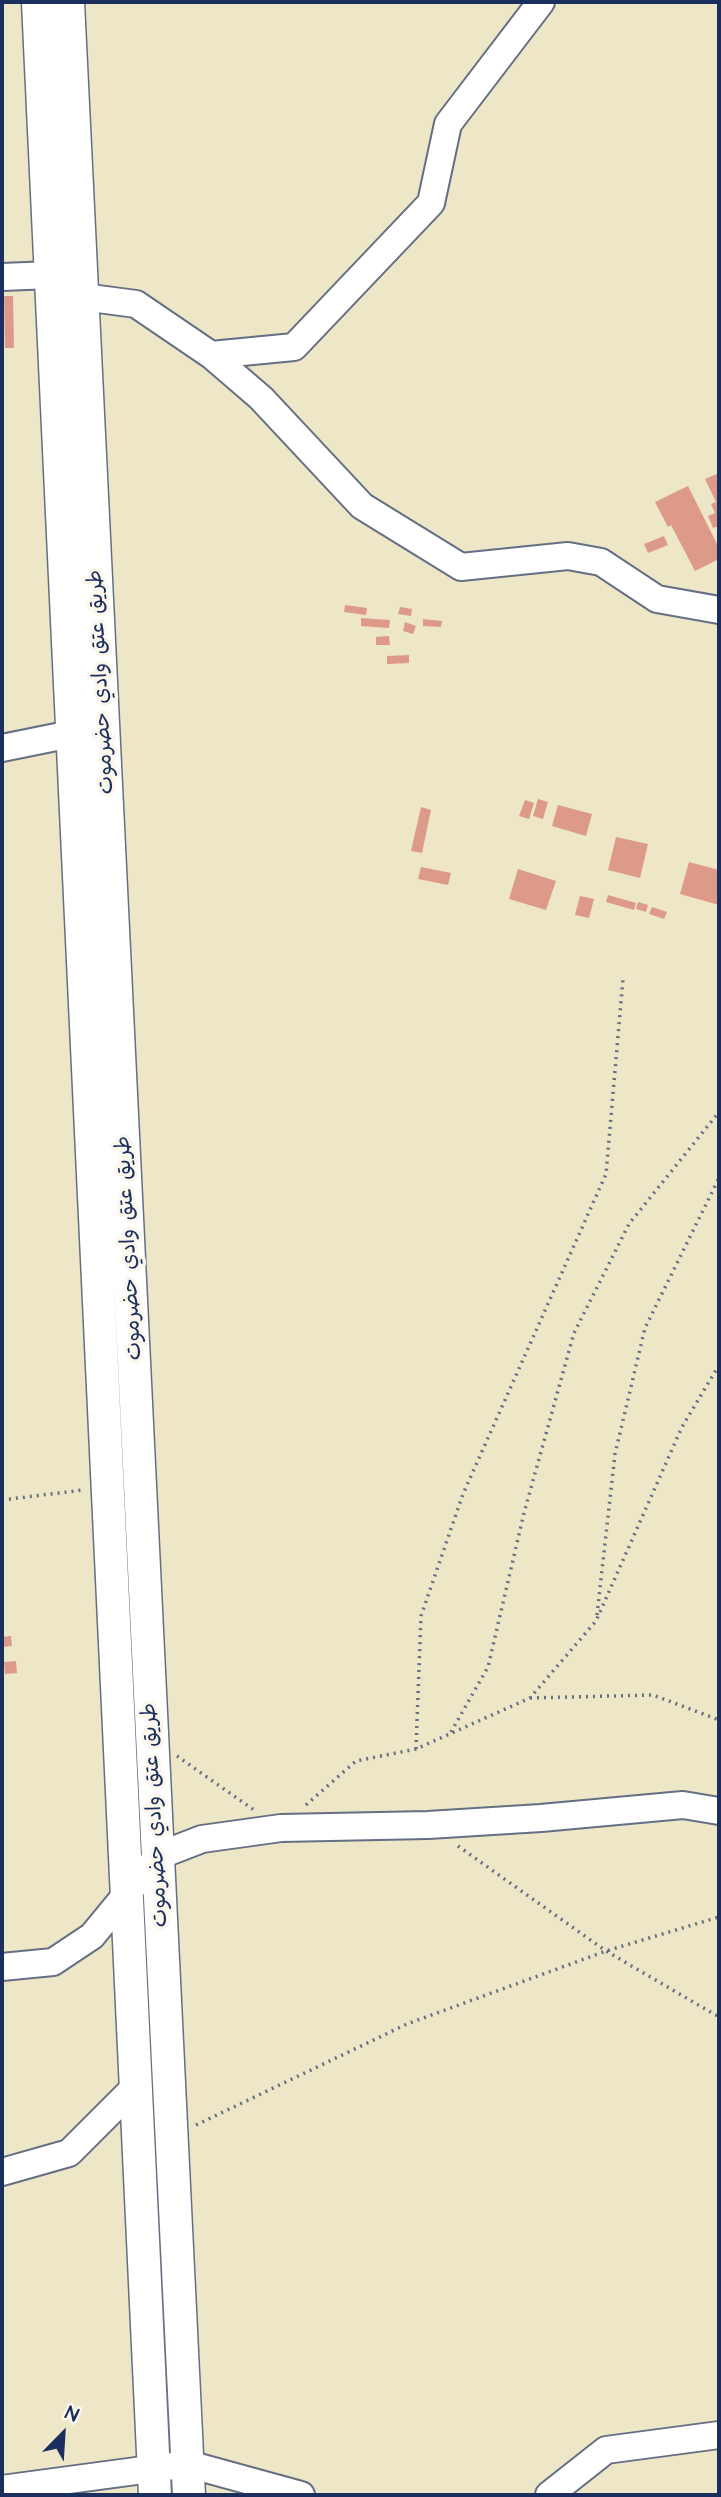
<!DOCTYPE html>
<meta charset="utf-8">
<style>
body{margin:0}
#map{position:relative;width:721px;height:2497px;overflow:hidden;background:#ede6c7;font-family:"Architects Daughter",sans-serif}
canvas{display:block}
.frame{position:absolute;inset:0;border:4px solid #1b2f5e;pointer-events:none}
.north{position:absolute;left:28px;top:2399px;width:70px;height:70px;-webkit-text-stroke:5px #fbf7ec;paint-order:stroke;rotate:24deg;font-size:19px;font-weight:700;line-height:28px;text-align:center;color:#1b2f5e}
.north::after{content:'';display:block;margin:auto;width:24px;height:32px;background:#1b2f5e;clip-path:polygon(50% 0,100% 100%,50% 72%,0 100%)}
</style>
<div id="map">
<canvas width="721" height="2497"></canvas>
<div class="frame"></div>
<div class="north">N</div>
</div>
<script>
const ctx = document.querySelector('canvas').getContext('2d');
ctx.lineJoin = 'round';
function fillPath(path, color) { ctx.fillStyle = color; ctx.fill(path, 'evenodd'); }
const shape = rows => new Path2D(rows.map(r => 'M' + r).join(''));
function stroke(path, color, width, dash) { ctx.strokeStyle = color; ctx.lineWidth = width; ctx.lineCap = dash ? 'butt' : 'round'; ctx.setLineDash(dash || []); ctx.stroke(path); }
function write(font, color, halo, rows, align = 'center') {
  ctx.font = font + ' "Architects Daughter","Playpen Sans Arabic",sans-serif'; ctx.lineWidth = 7; ctx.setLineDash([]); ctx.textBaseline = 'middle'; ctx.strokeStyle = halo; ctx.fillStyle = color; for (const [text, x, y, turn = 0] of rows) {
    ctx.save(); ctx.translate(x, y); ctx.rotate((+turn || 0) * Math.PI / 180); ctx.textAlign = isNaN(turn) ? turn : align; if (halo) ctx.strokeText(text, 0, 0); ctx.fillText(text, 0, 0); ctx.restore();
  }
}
fillPath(shape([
 [4,296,13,296,14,348,5,348],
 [719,473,719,526,713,528,708,516,715,513,711,504,716,502,705,479],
 [688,486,719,548,719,559,695,571,671,525,668,527,655,502],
 [664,536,668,545,648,553,644,544],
 [345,605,367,608,366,615,344,612],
 [400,607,412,609,411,616,398,614],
 [361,618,390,620,389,628,361,626],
 [423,619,442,621,441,627,423,626],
 [405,622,416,626,413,634,403,631],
 [389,636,390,645,376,645,376,637],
 [409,655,409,663,387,664,387,656],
 [538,799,548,802,543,819,533,816],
 [525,800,534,803,529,819,519,816],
 [558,805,592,814,586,836,552,826],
 [421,807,431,810,422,853,411,851],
 [616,837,648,844,640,878,608,870],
 [689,862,719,870,719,905,680,894],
 [421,867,451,873,448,885,418,879],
 [518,869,556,881,546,910,509,899],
 [608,895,636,903,634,910,606,902],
 [580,896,594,899,589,918,575,915],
 [638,902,648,905,646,912,636,909],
 [652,907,667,912,664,919,649,914],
 [11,1636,12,1646,2,1647,2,1637],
 [16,1661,17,1673,5,1674,4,1662]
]), '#dd9a88');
const minor = shape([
 [2,277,51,275],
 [83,297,136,304,211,355,261,398,362,506,461,567,568,556,601,562,657,599,719,610],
 [211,355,294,347,431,203,448,124,541,2],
 [2,748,71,734],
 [2,1967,53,1962,92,1936,158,1856,202,1839,281,1828,428,1825,541,1818,683,1805,719,1811],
 [2,2172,69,2153,136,2086],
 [2,2489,188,2464,301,2495],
 [549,2495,606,2450,719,2435]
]);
const major = shape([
 [38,2,155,2495],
 [68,2,189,2495]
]);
stroke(minor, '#646f83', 30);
stroke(major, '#646f83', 35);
stroke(shape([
 [2,1500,83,1490],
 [597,1615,615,1454,645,1328,719,1178],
 [530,1698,653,1695,719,1720],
 [451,1732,488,1667,524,1513,574,1333,629,1224,719,1112],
 [416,1749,421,1616,463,1494,606,1174,623,979],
 [177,1756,254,1810],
 [306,1805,356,1761,416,1749,530,1698,596,1621,682,1427,719,1365],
 [458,1846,606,1951,719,2017],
 [196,2125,407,2024,606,1951,719,1917]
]), '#646f83', 3.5, [2, 5]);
stroke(minor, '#fff', 26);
stroke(major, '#fff', 32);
write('21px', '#1b2f5e', '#fbf7ec', [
 ["طريق عتق وادي حضرموت",102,682,-93],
 ["طريق عتق وادي حضرموت",130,1248,-93],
 ["طريق عتق وادي حضرموت",156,1815,-93]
]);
</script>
